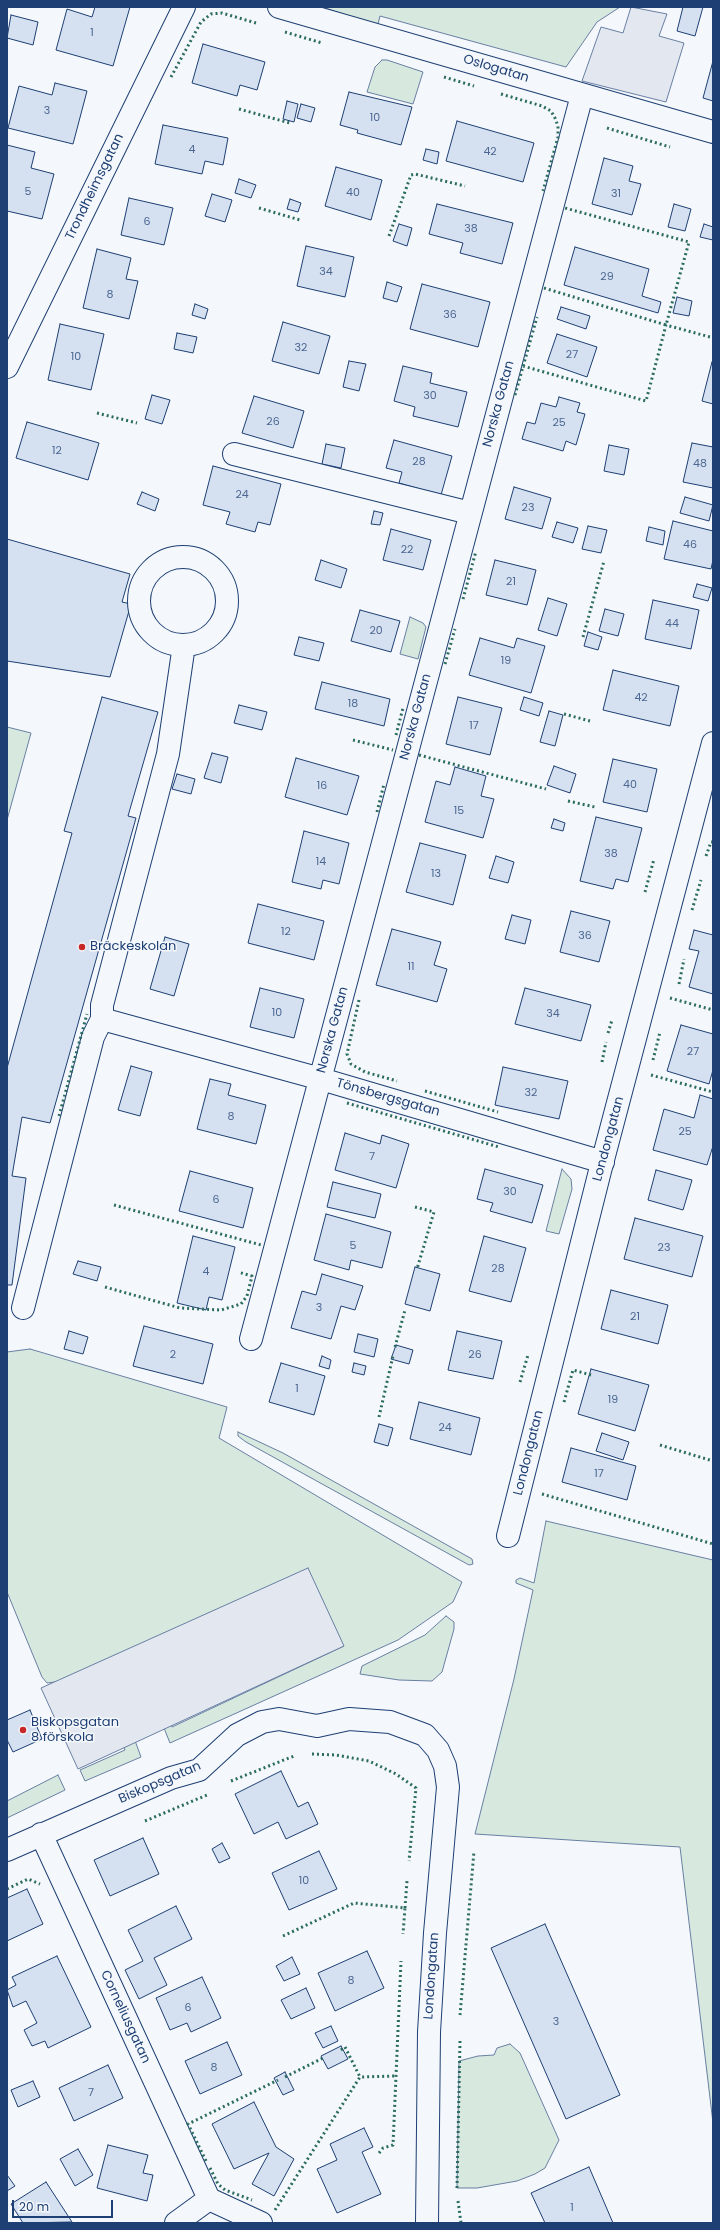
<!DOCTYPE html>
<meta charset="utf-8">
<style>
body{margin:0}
#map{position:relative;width:720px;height:2230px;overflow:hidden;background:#f4f7fb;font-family:Poppins,sans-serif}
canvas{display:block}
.frame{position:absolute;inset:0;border:8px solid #1d3f73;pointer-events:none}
.scale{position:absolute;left:12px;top:2200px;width:101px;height:18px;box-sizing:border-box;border:2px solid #1d3f73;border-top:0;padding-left:5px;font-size:12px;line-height:14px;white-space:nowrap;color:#1d3f73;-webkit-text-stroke:3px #f4f7fb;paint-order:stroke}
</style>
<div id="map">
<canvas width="720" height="2230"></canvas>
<div class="frame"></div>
<div class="scale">20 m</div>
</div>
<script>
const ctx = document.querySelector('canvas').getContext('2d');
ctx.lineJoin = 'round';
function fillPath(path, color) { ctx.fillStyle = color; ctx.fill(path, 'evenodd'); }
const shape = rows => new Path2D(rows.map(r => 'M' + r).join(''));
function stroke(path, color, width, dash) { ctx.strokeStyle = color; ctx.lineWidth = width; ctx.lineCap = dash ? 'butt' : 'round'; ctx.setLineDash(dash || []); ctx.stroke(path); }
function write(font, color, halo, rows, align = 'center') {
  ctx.font = font + ' Poppins,sans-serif'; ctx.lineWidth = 3; ctx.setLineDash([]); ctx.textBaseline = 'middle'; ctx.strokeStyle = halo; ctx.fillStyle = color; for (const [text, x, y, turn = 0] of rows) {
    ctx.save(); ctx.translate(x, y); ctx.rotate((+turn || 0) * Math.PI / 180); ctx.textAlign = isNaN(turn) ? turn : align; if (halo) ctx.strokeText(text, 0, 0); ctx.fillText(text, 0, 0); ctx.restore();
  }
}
const green = shape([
 [322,7,620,7,597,22,566,67,380,16,378,24,371,23,322,7],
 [382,60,387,60,423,72,413,104,367,92,375,67,382,60],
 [410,617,423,623,426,627,418,659,400,654,410,617],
 [7,727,31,733,7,820,7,727],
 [562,1169,571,1179,572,1189,559,1234,546,1231,562,1169],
 [30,1349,227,1407,219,1438,462,1582,453,1602,398,1640,170,1743,158,1713,164,1706,172,1727,344,1646,47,1683,42,1677,7,1592,7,1352,30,1349],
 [238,1432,283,1453,472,1559,473,1564,469,1565,246,1442,238,1436,238,1432],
 [546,1521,713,1560,713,2123,680,1847,475,1834,514,1679,533,1590,516,1583,516,1580,520,1578,534,1583,546,1521],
 [446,1616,454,1622,454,1629,442,1672,432,1681,399,1680,360,1674,362,1666,425,1635,446,1616],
 [115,1726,130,1727,141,1757,85,1781,80,1770,125,1750,115,1726],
 [58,1775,65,1790,7,1818,7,1801,58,1775],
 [510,2044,520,2053,559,2140,545,2168,535,2174,517,2181,477,2188,457,2188,459,2061,478,2056,494,2055,497,2048,510,2044]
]);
fillPath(green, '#d7e8df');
stroke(green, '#687fa3', 1);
const parking = shape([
 [631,7,667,14,659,36,684,43,666,102,582,81,601,27,623,33,631,7],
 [308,1568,344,1646,78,1769,41,1688,308,1568]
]);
fillPath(parking, '#e3e8f0');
stroke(parking, '#687fa3', 1);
const building = shape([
 [95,7,130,7,113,66,56,50,67,9,92,17,95,7],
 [683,7,703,7,695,36,677,31,683,7],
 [11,15,38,22,33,45,7,38,11,15],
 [203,44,265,62,257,90,240,85,237,96,192,83,203,44],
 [713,61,713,101,703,98,713,61],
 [55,83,87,91,73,144,8,128,19,86,52,95,55,83],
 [349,92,412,107,401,145,357,133,358,130,340,125,349,92],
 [287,101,298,104,294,122,283,119,287,101],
 [301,104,315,108,311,122,297,118,301,104],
 [457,121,534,143,523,182,446,161,457,121],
 [163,125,228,138,223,165,205,161,202,174,155,164,163,125],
 [7,145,35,152,31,168,54,174,42,219,7,211,7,145],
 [426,149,439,152,437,164,423,160,426,149],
 [604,158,633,166,629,181,641,184,632,215,592,204,604,158],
 [336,167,382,180,371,220,325,206,336,167],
 [239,179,256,185,251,198,235,193,239,179],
 [212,194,232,200,225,222,205,216,212,194],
 [129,198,173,208,164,245,121,235,129,198],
 [290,199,301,203,298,212,287,209,290,199],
 [437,204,513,223,502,264,460,253,463,243,429,234,437,204],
 [674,204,691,209,685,231,668,227,674,204],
 [399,224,412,228,407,246,393,241,399,224],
 [704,224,713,227,713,240,700,237,704,224],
 [306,246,354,257,345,297,297,286,306,246],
 [575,247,649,269,642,296,661,302,658,313,564,285,575,247],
 [97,249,131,258,126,279,138,281,129,319,83,308,97,249],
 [387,282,402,287,397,302,383,298,387,282],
 [422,284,490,302,478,347,410,329,422,284],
 [677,297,692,301,689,316,673,313,677,297],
 [195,304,208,309,205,319,192,315,195,304],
 [561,307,590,316,586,329,557,319,561,307],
 [283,322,330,336,319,374,272,361,283,322],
 [60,324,104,334,91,390,48,380,60,324],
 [177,333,197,337,193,353,174,349,177,333],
 [557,334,597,347,587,377,547,363,557,334],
 [349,361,366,364,359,391,343,387,349,361],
 [712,362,713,362,713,404,702,401,712,362],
 [403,366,432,373,430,383,467,392,458,427,413,416,415,407,394,401,403,366],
 [152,395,170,400,162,424,145,419,152,395],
 [254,396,304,411,293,448,242,433,254,396],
 [559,397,580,403,577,412,585,414,576,445,566,441,563,451,522,439,527,422,535,424,541,403,556,407,559,397],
 [27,422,99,443,88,480,16,458,27,422],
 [394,440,452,456,441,495,399,483,402,472,386,468,394,440],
 [692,443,713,447,713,488,683,482,692,443],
 [326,444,345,448,341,468,322,464,326,444],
 [609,445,629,449,624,475,604,471,609,445],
 [213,466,281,484,270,525,258,522,255,532,226,524,230,512,203,505,213,466],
 [514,487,551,498,542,529,505,519,514,487],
 [142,492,159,499,155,511,137,504,142,492],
 [685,497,713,505,709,521,680,513,685,497],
 [374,511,383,513,380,525,371,524,374,511],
 [673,521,713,531,713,560,711,569,664,559,673,521],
 [557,522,578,528,573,543,552,537,557,522],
 [588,526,607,530,601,553,582,549,588,526],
 [649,527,665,531,663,545,646,541,649,527],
 [391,529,431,540,423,570,383,560,391,529],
 [7,539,130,574,122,602,131,604,110,677,7,661,7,539],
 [321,560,347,569,341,588,315,580,321,560],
 [495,560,536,570,527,605,486,595,495,560],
 [697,584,712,588,708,601,693,597,697,584],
 [548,598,567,604,557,636,538,630,548,598],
 [653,600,699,610,691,649,645,639,653,600],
 [605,609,624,614,618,636,599,631,605,609],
 [360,610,400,621,391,652,351,641,360,610],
 [588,632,602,637,598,650,584,646,588,632],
 [299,637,324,643,319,661,294,655,299,637],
 [480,638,514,648,517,638,545,646,531,693,469,675,480,638],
 [613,670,679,686,670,726,603,710,613,670],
 [322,682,390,699,384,726,315,709,322,682],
 [102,697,158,712,128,816,136,818,50,1123,22,1117,12,1176,26,1178,12,1285,7,1285,7,1068,72,833,64,831,102,697],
 [458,697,502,708,490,755,446,744,458,697],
 [524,697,543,703,539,716,520,710,524,697],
 [239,705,267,712,262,730,234,723,239,705],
 [549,711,563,715,555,746,540,742,549,711],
 [212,753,228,757,221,783,204,778,212,753],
 [296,758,359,776,347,815,285,797,296,758],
 [613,759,657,769,647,812,603,802,613,759],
 [554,766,576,774,570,793,547,785,554,766],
 [455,767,486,776,481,796,494,799,483,838,425,822,436,781,450,785,455,767],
 [177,774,195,779,191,794,172,789,177,774],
 [596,817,642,828,628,882,616,879,613,889,580,881,596,817],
 [554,819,565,823,563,831,551,828,554,819],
 [304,831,349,843,339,884,323,880,321,889,292,882,304,831],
 [420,843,466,855,453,905,406,892,420,843],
 [496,856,514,862,508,883,489,878,496,856],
 [258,904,324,921,314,960,248,943,258,904],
 [571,911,610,921,599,962,560,952,571,911],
 [512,915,531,920,525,944,505,939,512,915],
 [392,929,441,942,434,965,447,969,437,1002,376,985,392,929],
 [694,930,713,935,713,994,689,987,699,951,689,949,694,930],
 [165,937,189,944,174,996,150,989,165,937],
 [260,988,304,999,294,1038,250,1027,260,988],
 [525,988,591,1005,581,1041,515,1024,525,988],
 [681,1025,713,1034,713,1070,709,1084,667,1071,681,1025],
 [131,1066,152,1072,140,1116,118,1110,131,1066],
 [503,1067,568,1081,559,1119,495,1105,503,1067],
 [210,1079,231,1084,228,1095,266,1105,256,1144,197,1129,210,1079],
 [700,1095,713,1099,713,1146,707,1165,653,1150,664,1109,694,1118,700,1095],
 [345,1133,380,1144,382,1135,409,1144,396,1188,335,1170,345,1133],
 [485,1169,543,1185,532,1223,490,1211,493,1203,477,1199,485,1169],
 [656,1170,692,1180,683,1210,648,1200,656,1170],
 [190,1171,253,1188,243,1228,179,1211,190,1171],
 [333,1182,381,1194,375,1218,327,1207,333,1182],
 [326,1214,391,1232,382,1268,351,1260,349,1270,314,1260,326,1214],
 [635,1218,703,1236,692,1277,624,1259,635,1218],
 [193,1236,235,1247,222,1300,209,1297,206,1310,177,1303,193,1236],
 [484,1236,526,1248,511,1302,469,1291,484,1236],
 [78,1261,101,1267,97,1281,73,1274,78,1261],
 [415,1267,440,1274,430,1311,405,1304,415,1267],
 [322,1274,363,1286,355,1310,341,1306,331,1339,291,1328,302,1291,316,1295,322,1274],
 [611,1290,668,1305,658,1344,601,1329,611,1290],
 [144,1326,213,1344,203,1384,133,1366,144,1326],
 [69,1331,88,1337,83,1354,64,1349,69,1331],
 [457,1331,502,1341,493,1379,448,1370,457,1331],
 [358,1334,378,1339,374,1357,354,1352,358,1334],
 [396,1345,413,1350,409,1364,391,1359,396,1345],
 [322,1356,331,1360,329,1369,319,1366,322,1356],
 [281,1363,325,1376,314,1415,269,1402,281,1363],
 [354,1363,366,1366,364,1375,352,1372,354,1363],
 [591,1369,649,1385,635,1431,578,1414,591,1369],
 [419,1402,480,1418,471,1455,410,1439,419,1402],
 [379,1424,393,1428,388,1446,374,1442,379,1424],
 [602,1433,629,1442,623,1460,596,1451,602,1433],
 [571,1448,636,1466,627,1500,562,1482,571,1448],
 [30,1710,42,1739,13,1752,7,1740,7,1720,30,1710],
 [281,1771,298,1807,308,1802,318,1824,286,1839,278,1822,254,1834,235,1794,281,1771],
 [143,1838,159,1874,110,1896,94,1860,143,1838],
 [222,1843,230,1858,219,1863,212,1849,222,1843],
 [319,1851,337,1889,289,1910,272,1873,319,1851],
 [27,1889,43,1924,7,1941,7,1898,27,1889],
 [176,1906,192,1939,154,1958,167,1985,139,1999,125,1970,143,1961,128,1930,176,1906],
 [545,1924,620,2095,566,2119,491,1948,545,1924],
 [367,1951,384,1988,335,2011,318,1973,367,1951],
 [57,1956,91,2027,48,2048,45,2041,32,2046,24,2030,37,2023,26,2001,13,2007,7,1990,16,1985,12,1977,57,1956],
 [292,1957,300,1974,284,1981,276,1966,292,1957],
 [202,1977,221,2018,191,2032,187,2023,170,2030,156,1998,202,1977],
 [306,1988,315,2008,291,2019,281,2000,306,1988],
 [331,2026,338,2041,323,2048,315,2033,331,2026],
 [227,2042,242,2075,200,2094,185,2061,227,2042],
 [341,2046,348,2059,328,2069,321,2056,341,2046],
 [108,2065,123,2098,74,2121,59,2088,108,2065],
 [285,2072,294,2090,283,2095,274,2078,285,2072],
 [33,2081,40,2097,18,2107,11,2090,33,2081],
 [254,2102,276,2147,294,2159,274,2196,252,2184,269,2153,234,2169,212,2124,254,2102],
 [364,2128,373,2147,362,2152,381,2194,337,2213,317,2169,337,2160,330,2144,364,2128],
 [108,2145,148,2155,143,2173,153,2175,147,2201,97,2188,108,2145],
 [78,2149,93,2175,75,2186,60,2159,78,2149],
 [589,2167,613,2223,545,2223,531,2193,589,2167],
 [7,2175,15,2186,7,2191,7,2175],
 [46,2182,72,2222,23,2223,11,2204,46,2182]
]);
fillPath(building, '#d5e0f0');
stroke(building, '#1d3f73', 1);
const minor = shape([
 [279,7,713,132],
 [7,367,184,7],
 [234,454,470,513],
 '139 601a44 44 0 1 1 88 0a44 44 0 1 1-88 0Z',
 [102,1019,321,1079,603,1162],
 [23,1308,93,1037,102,1019,102,1005,168,754,184,645],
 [251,1339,582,95],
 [508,1536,600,1171,713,743],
 [41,1834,209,2199],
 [7,1850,171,1778,199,1770,237,1735,262,1722,279,1719,317,1726,349,1719,390,1722,425,1735,438,1750,445,1766,448,1787,435,1933,429,2032,427,2223],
 [176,2223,209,2199,261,2223]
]);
stroke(minor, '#1d3f73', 24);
stroke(minor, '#f4f7fb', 22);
stroke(shape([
 [285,32,322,43],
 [171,77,201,22,211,14,222,13,256,23],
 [444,77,474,86],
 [501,94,542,106,551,111,555,118,558,126,558,137,543,191],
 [239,109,290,123],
 [607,128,670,147],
 [259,208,300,220],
 [389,236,411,175,415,174,465,186],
 [544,288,666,325,689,242,565,208],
 [523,366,646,401,666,325,710,337],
 [515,395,537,317],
 [97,413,137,423],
 [463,599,476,551],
 [583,637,604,561],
 [445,664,455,629],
 [564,714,590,721],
 [396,735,403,708],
 [353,740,393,750],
 [419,755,546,789],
 [568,801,595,807],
 [377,812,384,784],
 [706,856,711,842,713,842],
 [645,892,654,859],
 [692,910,701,880],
 [679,984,684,959],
 [670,998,713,1010],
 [359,1000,347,1054,351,1064,365,1072,397,1081],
 [608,1033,612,1020],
 [653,1060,660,1032],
 [602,1062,606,1042],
 [651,1075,713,1092],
 [425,1091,498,1112],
 [347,1103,499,1147],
 [59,1116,87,1014],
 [114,1205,261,1245],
 [415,1207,434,1212,417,1269],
 [105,1287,180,1308,221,1310,241,1304,247,1296,252,1276,238,1272],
 [395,1347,405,1310],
 [520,1382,528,1355],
 [564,1402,573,1370,591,1375],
 [379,1417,393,1356],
 [660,1445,713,1461],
 [542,1494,713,1544],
 [312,1754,336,1755,369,1761,396,1774,416,1788,409,1861],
 [231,1781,294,1756],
 [145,1821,207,1795],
 [7,1889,28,1879,40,1884],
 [405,1908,407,1881],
 [283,1936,354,1903,405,1908,403,1934],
 [460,2015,474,1851],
 [341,2050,345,2047,360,2077],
 [285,2077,325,2057],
 [379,2153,383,2148,393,2145,401,1961],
 [206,2161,188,2124,278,2080],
 [210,2168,218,2184,225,2190,252,2200],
 [457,2188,460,2041],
 [458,2201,461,2223],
 [275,2210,360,2077,396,2076]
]), '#2c6c60', 3, [2, 3]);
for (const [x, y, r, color] of [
 [82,947,4,"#c62828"],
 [23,1730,4,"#c62828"]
]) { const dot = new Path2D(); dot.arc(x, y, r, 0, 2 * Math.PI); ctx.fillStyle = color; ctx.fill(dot); stroke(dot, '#f4f7fb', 1.5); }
write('11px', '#4b6792', null, [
 ["1",92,33],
 ["3",47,111],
 ["10",375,118],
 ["4",192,150],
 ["42",490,152],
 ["5",28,192],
 ["40",353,193],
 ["31",616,194],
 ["6",147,222],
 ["38",471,229],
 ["34",326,272],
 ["29",607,277],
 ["8",110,295],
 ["36",450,315],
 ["32",301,348],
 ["27",572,355],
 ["10",76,357],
 ["30",430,396],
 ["26",273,422],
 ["25",559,423],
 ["12",57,451],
 ["28",419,462],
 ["48",700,464],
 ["24",242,495],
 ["23",528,508],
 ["46",690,545],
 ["22",407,550],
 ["21",511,582],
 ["44",672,624],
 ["20",376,631],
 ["19",506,661],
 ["42",641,698],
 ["18",353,704],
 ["17",474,726],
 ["40",630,785],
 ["16",322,786],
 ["15",459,811],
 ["38",611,854],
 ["14",321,862],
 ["13",436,874],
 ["12",286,932],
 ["36",585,936],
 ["11",411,967],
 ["10",277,1013],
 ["34",553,1014],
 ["27",693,1052],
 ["32",531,1093],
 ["8",231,1117],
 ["25",685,1132],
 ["7",372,1157],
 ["30",510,1192],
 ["6",216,1200],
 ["5",353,1246],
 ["23",664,1248],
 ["28",498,1269],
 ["4",206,1272],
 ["3",319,1308],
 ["21",635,1317],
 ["2",173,1355],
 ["26",475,1355],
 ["1",297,1389],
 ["19",613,1400],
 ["24",445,1428],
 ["17",599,1474],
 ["10",304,1881],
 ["8",351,1981],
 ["6",188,2008],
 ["3",556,2022],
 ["8",214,2068],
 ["7",91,2093],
 ["1",572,2208]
]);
write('13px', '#1d3f73', '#f4f7fb', [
 ["Oslogatan",496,69,17],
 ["Trondheimsgatan",95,187,-64],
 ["Norska Gatan",499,404,-75],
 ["Norska Gatan",416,717,-75],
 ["Norska Gatan",333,1030,-75],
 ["Tönsbergsgatan",388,1098,16],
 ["Londongatan",609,1139,-75],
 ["Londongatan",529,1453,-76],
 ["Biskopsgatan",160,1783,-23],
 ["Londongatan",432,1976,-86],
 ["Corneliusgatan",125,2017,65]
]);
write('13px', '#1d3f73', '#f4f7fb', [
 ["Bräckeskolan",90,947],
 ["Biskopsgatan",31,1723],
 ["8 förskola",31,1738]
], 'left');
</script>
